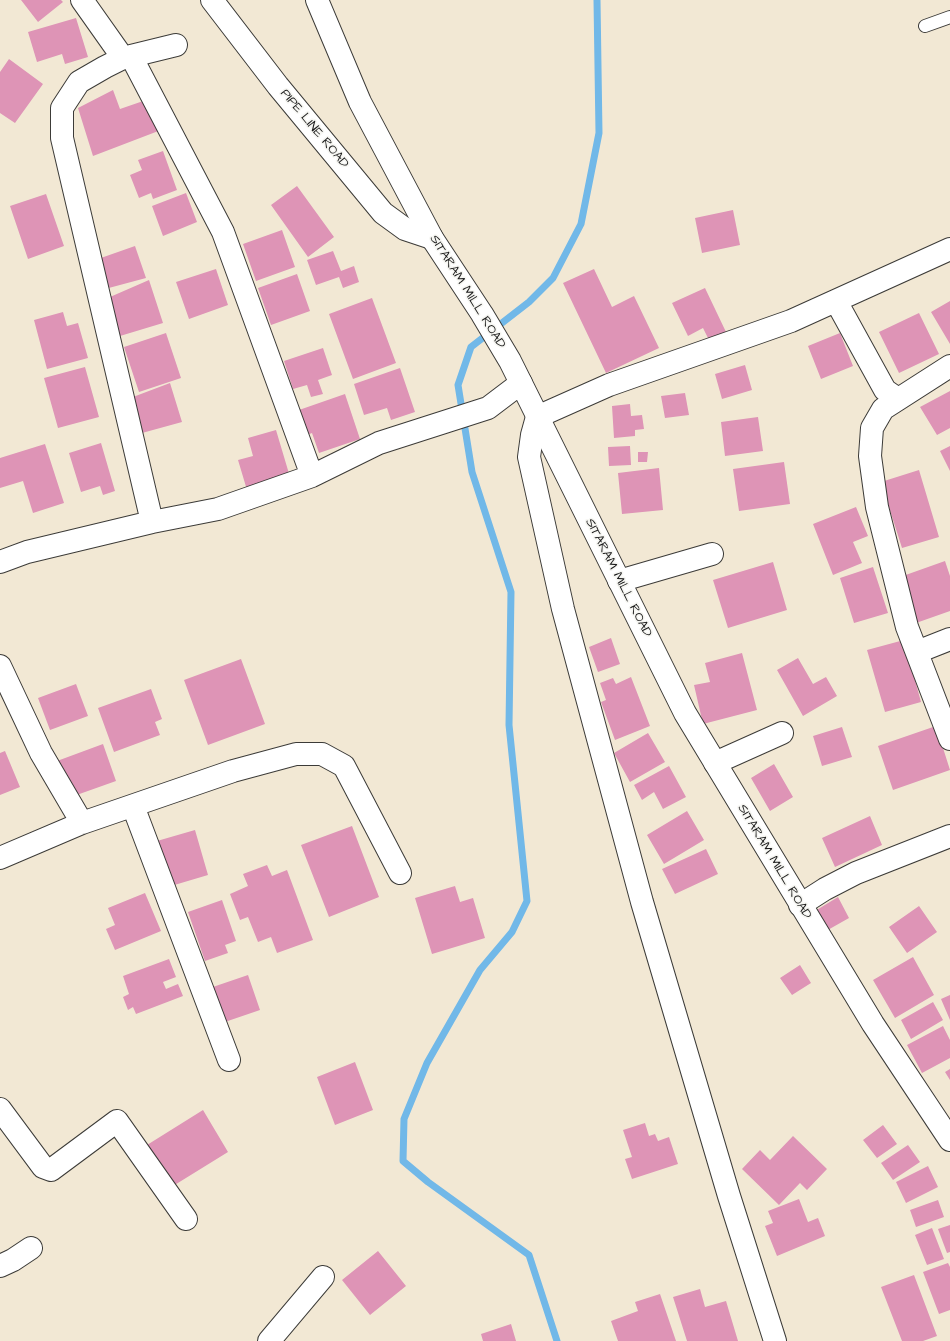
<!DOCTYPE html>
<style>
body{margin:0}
canvas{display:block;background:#f2e8d4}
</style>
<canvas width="950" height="1341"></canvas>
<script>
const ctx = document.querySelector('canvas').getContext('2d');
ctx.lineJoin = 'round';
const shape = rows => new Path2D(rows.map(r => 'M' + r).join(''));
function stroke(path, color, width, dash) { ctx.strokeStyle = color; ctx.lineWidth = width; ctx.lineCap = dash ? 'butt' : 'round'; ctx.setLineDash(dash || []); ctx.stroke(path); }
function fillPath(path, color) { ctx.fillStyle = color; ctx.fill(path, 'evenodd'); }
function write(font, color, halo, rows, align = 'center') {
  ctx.font = font + ' "Architects Daughter",sans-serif'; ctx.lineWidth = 3; ctx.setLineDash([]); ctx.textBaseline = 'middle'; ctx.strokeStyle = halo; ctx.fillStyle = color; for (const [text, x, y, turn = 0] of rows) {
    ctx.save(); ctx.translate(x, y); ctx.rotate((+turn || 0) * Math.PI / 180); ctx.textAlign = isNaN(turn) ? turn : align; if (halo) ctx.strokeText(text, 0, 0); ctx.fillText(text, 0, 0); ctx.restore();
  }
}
stroke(shape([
 [557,1341,529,1255,428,1182,403,1161,404,1119,427,1063,480,970,512,932,527,901,509,725,511,592,472,472,458,385,471,347,529,302,553,278,581,224,599,133,597,0]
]), '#71b8e8', 7);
fillPath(shape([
 [21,0,61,0,63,2,38,22],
 [76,18,88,57,65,64,62,54,37,62,28,32],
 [9,59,43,84,15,123,0,113,0,72],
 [113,90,120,109,149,99,161,130,93,156,78,108],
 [163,151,177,190,153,199,151,193,139,198,130,175,142,170,138,160],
 [297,186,334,237,308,257,271,205],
 [186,193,197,222,163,236,152,206],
 [46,194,64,246,28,259,10,206],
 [733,210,740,245,702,253,695,218],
 [282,230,295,267,256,281,243,244],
 [135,246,146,278,105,289,98,259],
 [333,251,341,271,354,266,359,282,343,288,339,277,316,285,307,260],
 [216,269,228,305,189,319,176,282],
 [594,269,612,307,634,296,659,348,606,373,563,283],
 [297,274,310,311,271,325,258,288],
 [149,280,163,323,120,336,110,297],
 [705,288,726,332,709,340,703,328,688,336,672,303],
 [372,298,396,363,353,379,329,314],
 [950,301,950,344,931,312],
 [63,312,67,326,78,323,88,358,47,369,34,320],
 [919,313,939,354,899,373,879,332],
 [166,333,181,378,139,392,124,347],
 [840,333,853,366,821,379,808,346],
 [323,348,332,375,318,380,323,394,311,397,307,385,293,389,284,361],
 [745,365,752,390,722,399,715,374],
 [85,367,99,417,58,428,44,378],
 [400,368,415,412,391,420,387,408,364,415,354,384],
 [170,383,182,422,142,433,133,397],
 [950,391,950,428,937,435,920,407],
 [685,393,689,415,665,418,661,396],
 [345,394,360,439,319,453,312,433,307,435,299,410],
 [630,404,631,416,642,415,644,429,635,430,635,436,614,438,612,406],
 [758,417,763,451,725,456,721,422],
 [276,430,290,477,247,490,238,460,253,456,248,438],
 [101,443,115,491,103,495,100,486,81,492,69,453],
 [45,444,64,503,33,513,23,481,0,488,0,458],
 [630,446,631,465,609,466,608,447],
 [950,446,950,471,940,451],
 [638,452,648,452,647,462,638,462],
 [784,462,790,504,739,511,733,469],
 [659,468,663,510,622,514,618,473],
 [919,470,939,537,902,548,881,482],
 [856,507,868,536,853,542,862,563,833,575,813,524],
 [945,561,950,576,950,611,916,623,900,577],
 [773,562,787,610,728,628,713,580],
 [873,567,888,613,854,623,840,578],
 [611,638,620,664,598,672,589,647],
 [904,640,921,702,885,712,867,650],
 [742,653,757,710,703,724,694,685,710,682,705,663],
 [798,658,813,684,826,677,837,696,803,716,777,670],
 [241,659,265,724,208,745,184,680],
 [631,677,650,726,615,740,601,702,606,700,600,683,613,678,616,684],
 [76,684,88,716,50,730,38,698],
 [151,689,162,719,155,722,160,735,114,752,98,708],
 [936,726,950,770,893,790,878,746],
 [842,727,852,757,822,766,813,736],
 [648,733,665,762,630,782,614,753],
 [103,744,116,781,71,797,57,761],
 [5,751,20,787,0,795,0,753],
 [774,764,793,797,770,811,751,778],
 [669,766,686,797,663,809,654,792,642,800,634,785],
 [687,811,704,840,664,864,647,835],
 [870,816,882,845,835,867,822,838],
 [352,826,379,897,329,917,301,845],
 [195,830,208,875,171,886,157,841],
 [706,849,718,874,675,894,662,869],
 [267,865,272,876,287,870,313,940,277,953,271,937,258,942,248,917,240,920,230,894,248,886,243,874],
 [455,886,460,902,473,898,485,938,432,954,415,898],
 [145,893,161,931,115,950,106,929,115,925,108,908],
 [838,897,849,918,826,931,815,911],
 [222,900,236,941,225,945,228,953,205,961,188,912],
 [919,906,937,932,907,953,889,927],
 [913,957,934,995,895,1018,873,980],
 [169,959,176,977,163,982,166,989,178,984,183,996,136,1014,133,1007,128,1010,123,997,129,994,123,976],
 [800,965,811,983,792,995,780,978],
 [248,975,260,1010,219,1024,207,989],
 [950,995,950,1020,941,999],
 [933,1002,943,1020,911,1039,901,1020],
 [943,1026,950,1040,950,1058,922,1073,907,1045],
 [355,1062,373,1110,335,1125,317,1077],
 [950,1069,950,1080,945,1072],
 [203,1110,228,1152,173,1186,147,1145],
 [645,1123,649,1136,655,1134,658,1141,669,1137,678,1164,632,1179,625,1159,632,1157,623,1130],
 [883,1125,897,1144,877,1158,863,1140],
 [793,1136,827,1169,807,1190,800,1183,779,1205,742,1169,760,1150,770,1160],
 [908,1145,920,1162,893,1180,881,1163],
 [928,1166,938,1187,906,1203,896,1182],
 [799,1199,808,1222,818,1218,825,1236,777,1256,765,1226,773,1223,768,1211],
 [938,1200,944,1217,916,1227,910,1210],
 [950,1225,950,1252,947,1253,938,1229],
 [932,1228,944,1259,927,1265,915,1235],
 [378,1251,406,1286,370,1315,342,1280],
 [948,1263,950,1267,950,1310,939,1314,923,1272],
 [914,1275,937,1336,923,1341,902,1341,881,1287],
 [700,1289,705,1307,726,1301,738,1341,687,1341,673,1297],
 [660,1294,676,1341,618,1341,611,1321,638,1311,635,1302],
 [511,1324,516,1341,483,1341,481,1334]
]), '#de94b6');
const service = shape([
 [925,26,950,17]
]);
const minor = shape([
 [82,0,123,58],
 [131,56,223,232,312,476],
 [836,301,885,390,898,399],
 [950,366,883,409,872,428,870,456,877,507,907,627,950,739],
 [152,522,62,138,62,108,79,82,105,67,123,58,176,45],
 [0,562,27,552,152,522,218,509,312,476,379,443,488,408,521,383],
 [619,581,712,554],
 [917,652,950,639],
 [0,666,41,753,82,823],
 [715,763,782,733],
 [133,806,229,1060],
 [0,858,82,823,233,771,296,754,322,754,344,766,400,873],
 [800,905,825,889,856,873,950,836],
 [0,1109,43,1167,51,1170,117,1121,186,1219],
 [0,1266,13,1260,31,1248],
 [269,1341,323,1277],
 [775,1341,729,1196,642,902,563,609,529,457,532,435,537,417,609,385,791,321,950,249]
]);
const tertiary = shape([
 [212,0,278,86,383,213,405,229,432,238]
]);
const secondary = shape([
 [317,0,360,102,432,238,482,314,510,361,685,713,873,1024,950,1140]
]);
stroke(service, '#3c3b38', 14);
stroke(minor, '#3c3b38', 24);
stroke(tertiary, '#3c3b38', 24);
stroke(secondary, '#3c3b38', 24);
stroke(service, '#fff', 12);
stroke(minor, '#fff', 22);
stroke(tertiary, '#fff', 22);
stroke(secondary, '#fff', 22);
write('13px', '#1c1c1c', '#f6f6f2', [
 ["PIPE LINE ROAD",314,129,50],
 ["SITARAM MILL ROAD",467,292,58],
 ["SITARAM MILL ROAD",618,578,63],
 ["SITARAM MILL ROAD",774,862,59]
]);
</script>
